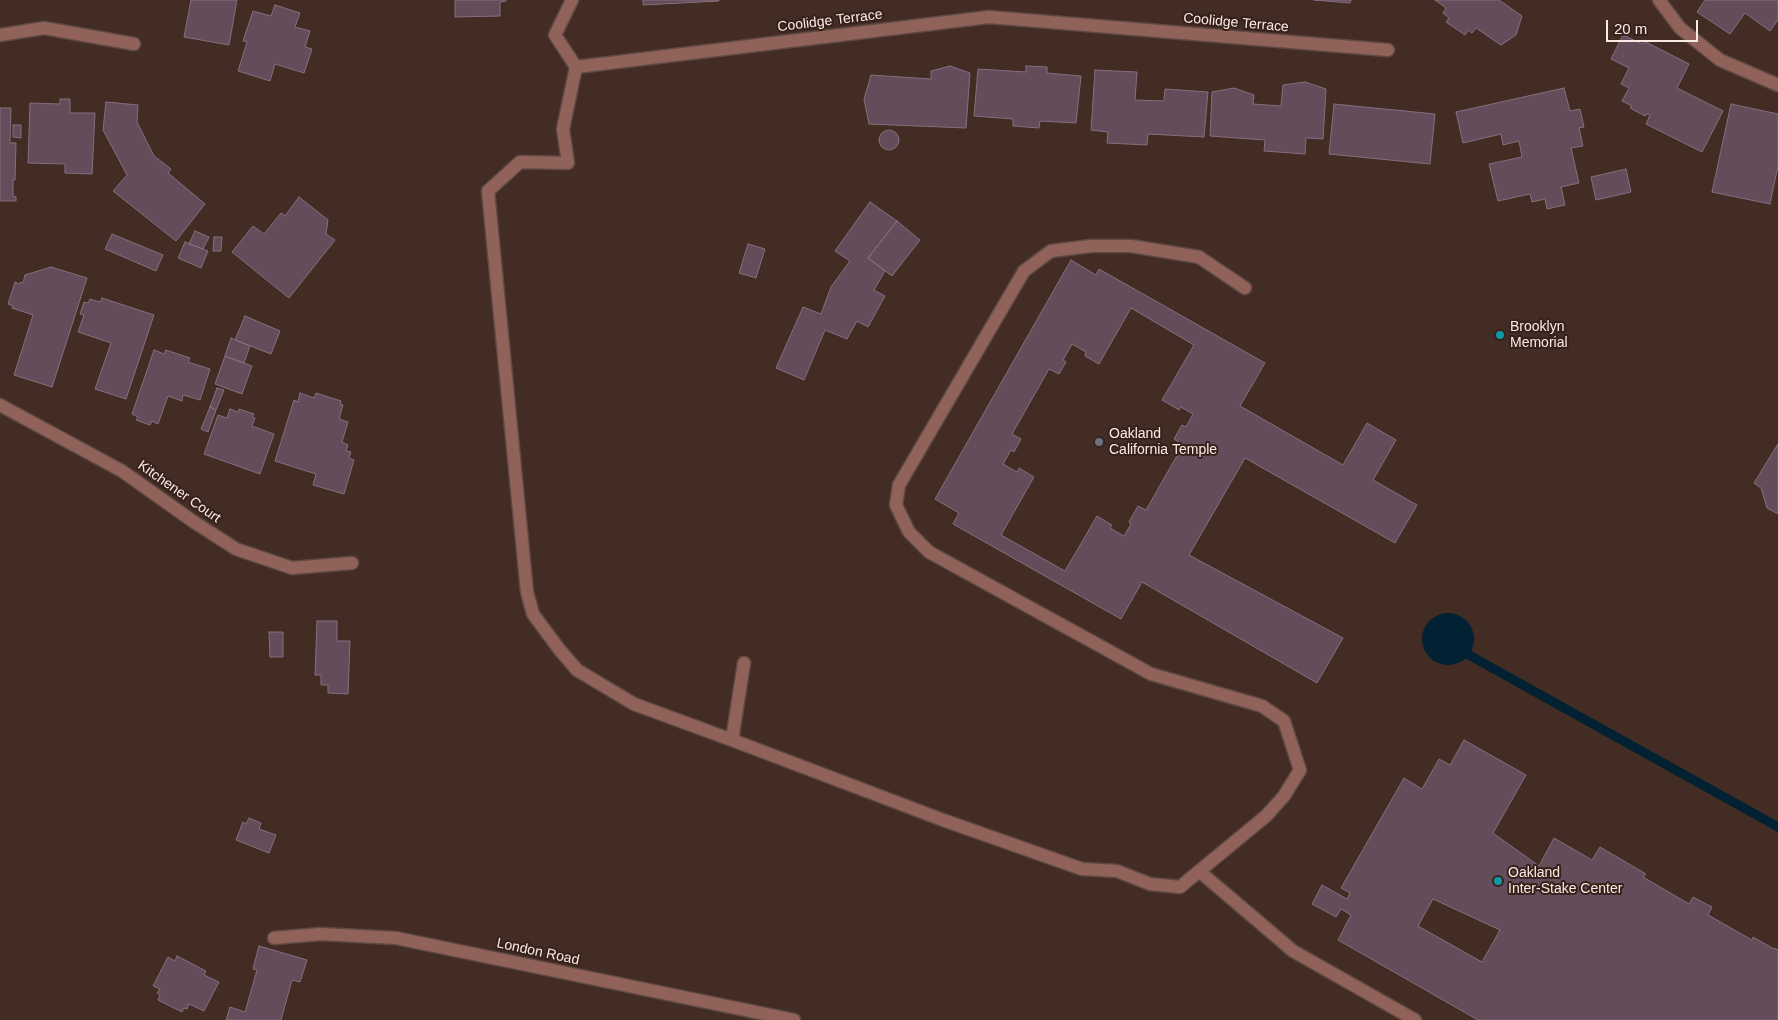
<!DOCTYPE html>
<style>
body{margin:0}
#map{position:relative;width:1778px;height:1020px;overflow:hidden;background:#422c24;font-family:Arial,sans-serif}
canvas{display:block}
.scale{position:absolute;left:1606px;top:20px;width:92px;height:22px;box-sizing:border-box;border:2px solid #f9eae5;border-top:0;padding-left:6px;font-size:15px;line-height:18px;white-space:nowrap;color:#f9eae5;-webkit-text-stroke:4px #37221b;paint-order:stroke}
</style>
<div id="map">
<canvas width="1778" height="1020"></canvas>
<div class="scale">20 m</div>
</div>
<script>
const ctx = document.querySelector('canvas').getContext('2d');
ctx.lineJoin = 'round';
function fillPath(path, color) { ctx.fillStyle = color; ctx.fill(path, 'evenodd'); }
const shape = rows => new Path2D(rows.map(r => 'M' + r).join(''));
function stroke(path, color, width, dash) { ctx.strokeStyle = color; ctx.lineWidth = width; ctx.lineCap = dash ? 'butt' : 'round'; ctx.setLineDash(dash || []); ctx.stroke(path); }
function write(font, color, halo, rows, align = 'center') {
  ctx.font = font + ' Arial,sans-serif'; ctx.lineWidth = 4; ctx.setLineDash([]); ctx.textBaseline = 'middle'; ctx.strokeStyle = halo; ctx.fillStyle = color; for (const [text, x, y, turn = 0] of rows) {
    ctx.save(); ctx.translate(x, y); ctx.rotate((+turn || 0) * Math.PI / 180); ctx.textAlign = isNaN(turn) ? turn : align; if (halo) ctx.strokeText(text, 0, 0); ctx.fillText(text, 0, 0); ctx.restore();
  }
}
fillPath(shape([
 '1422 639a26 26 0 1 1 52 0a26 26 0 1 1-52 0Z'
]), '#022132');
stroke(shape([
 [1469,655,1778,827]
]), '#022132', 9);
const building = shape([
 [191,0,237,0,229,45,184,37,191,0],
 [455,0,506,0,506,1,500,2,500,16,455,17,455,0],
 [643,0,719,0,719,1,643,5,643,0],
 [1314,0,1351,0,1350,3,1314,0],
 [1435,0,1499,0,1522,16,1516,35,1501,45,1476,28,1472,33,1468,30,1465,35,1446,22,1449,18,1443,13,1446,8,1435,0],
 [1705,0,1778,0,1778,20,1770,31,1745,13,1730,34,1697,12,1705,0],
 [275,5,300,13,295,27,310,31,305,47,312,49,304,73,275,64,270,81,238,71,247,42,243,41,253,11,271,16,275,5],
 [1623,35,1642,44,1644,41,1689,64,1677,88,1723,111,1702,152,1646,124,1650,115,1646,114,1645,116,1630,108,1632,106,1622,101,1629,88,1621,84,1629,68,1611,59,1623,35],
 [950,66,970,73,966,128,869,124,864,99,871,75,931,79,931,71,950,66],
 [1026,66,1047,67,1047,73,1081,76,1076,123,1040,121,1039,128,1013,126,1013,119,974,116,978,69,1026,72,1026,66],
 [1095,70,1137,72,1135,100,1164,101,1165,89,1208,92,1204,137,1148,134,1147,145,1107,143,1108,132,1091,130,1095,70],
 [1305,82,1326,89,1323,139,1306,138,1305,154,1264,151,1265,140,1210,136,1212,92,1234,88,1254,95,1253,104,1281,106,1283,85,1305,82],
 [1564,88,1570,111,1580,109,1584,127,1579,128,1583,146,1571,148,1579,183,1561,187,1565,205,1547,209,1545,199,1532,202,1530,194,1498,201,1489,164,1522,157,1519,141,1503,145,1501,134,1463,143,1456,112,1564,88],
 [60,99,70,99,70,113,95,113,92,174,65,173,65,164,28,163,30,103,60,104,60,99],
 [106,102,138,105,137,122,154,156,171,169,168,173,205,204,176,241,113,191,127,175,103,130,106,102],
 [1334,104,1435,114,1430,164,1329,154,1334,104],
 [1731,104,1778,114,1778,166,1770,204,1712,192,1731,104],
 [0,108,11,108,10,143,16,143,15,180,13,180,13,196,16,197,16,201,0,201,0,108],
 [13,125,21,125,21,138,13,137,13,125],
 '879 140a10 10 0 1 1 20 0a10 10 0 1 1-20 0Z',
 [1626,169,1631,192,1596,200,1591,177,1626,169],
 [299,197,328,220,326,234,335,240,289,298,232,252,253,226,264,234,281,213,285,216,299,197],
 [870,202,897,221,868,258,885,271,874,290,885,296,868,327,857,321,847,339,825,330,804,380,776,368,803,307,821,314,831,287,850,261,835,251,870,202],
 [897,221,920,240,892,276,868,258,897,221],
 [195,231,209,237,203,249,189,244,195,231],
 [112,234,163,255,156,271,105,249,112,234],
 [214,237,222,237,221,251,213,251,214,237],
 [185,242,208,251,201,268,178,258,185,242],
 [748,244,765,249,756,278,739,273,748,244],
 [1071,260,1096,275,1099,269,1265,363,1240,406,1343,465,1367,423,1396,440,1373,480,1417,505,1395,543,1245,458,1189,555,1343,638,1317,683,1142,582,1121,619,953,524,959,513,935,499,1071,260],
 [51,267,87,278,52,387,14,375,33,315,12,308,13,306,8,304,15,282,19,284,21,282,23,283,25,275,51,267],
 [102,298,154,315,126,399,95,389,111,343,78,332,84,315,80,314,84,302,88,303,90,299,100,302,102,298],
 [1131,308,1194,345,1162,400,1179,410,1181,407,1193,414,1186,427,1182,425,1174,439,1183,445,1146,510,1138,506,1129,522,1131,524,1124,536,1110,528,1112,525,1097,516,1065,571,1001,535,1034,477,1019,468,1017,472,1003,464,1011,450,1014,452,1021,439,1012,434,1049,369,1059,374,1066,362,1063,360,1072,344,1086,352,1085,356,1099,364,1131,308],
 [245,316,280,331,271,354,235,340,245,316],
 [231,338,250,346,244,363,225,356,231,338],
 [154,350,164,354,166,350,190,358,188,362,210,369,200,400,183,395,182,401,168,396,158,424,152,421,150,425,136,420,138,417,132,414,154,350],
 [225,356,252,366,242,394,215,384,225,356],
 [217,388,224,390,216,410,210,407,217,388],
 [300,393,314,398,316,393,341,401,340,404,343,405,339,419,348,422,342,442,348,445,346,451,351,452,349,458,354,460,344,494,313,485,316,474,275,461,294,400,298,402,300,393],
 [210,407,216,410,208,432,201,429,210,407],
 [230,409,238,412,239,409,254,414,252,417,255,418,252,426,274,434,260,474,204,454,218,415,227,418,230,409],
 [1778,444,1778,514,1767,508,1761,488,1754,483,1778,444],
 [317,621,337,621,337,641,350,641,348,694,328,693,328,685,321,685,321,675,315,675,317,621],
 [269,632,283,632,283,657,270,657,269,632],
 [1464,740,1526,775,1493,833,1539,866,1554,838,1592,860,1600,847,1646,874,1643,877,1689,904,1693,897,1712,907,1708,915,1752,940,1753,937,1774,949,1775,948,1778,950,1778,1020,1478,1020,1338,940,1351,915,1341,909,1336,917,1312,904,1322,885,1347,899,1350,893,1341,888,1404,778,1422,789,1439,759,1450,765,1464,740],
 [1433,899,1500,930,1482,962,1418,926,1433,899],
 [249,818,261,823,259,829,276,835,269,853,236,840,243,822,246,824,249,818],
 [259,946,307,960,300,982,292,980,281,1020,226,1020,230,1007,245,1012,257,970,253,969,259,946],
 [177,956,206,971,204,975,219,982,204,1011,189,1004,187,1009,184,1008,182,1012,158,1000,160,995,157,993,160,989,153,986,168,957,175,961,177,956]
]);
fillPath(building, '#634d5a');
stroke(building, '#876f7d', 1);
const lane = shape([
 [576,67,563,129,568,163,520,162,488,191,527,592,533,614,559,649,577,670,634,704,732,740,943,820,1082,869,1117,871,1150,884,1180,887,1266,816,1284,796,1300,770,1284,721,1262,706,1151,674,929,552,909,532,896,505,899,485,1024,271,1051,251,1091,246,1131,246,1199,257,1245,288],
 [732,740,744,663],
 [1199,871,1293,951,1415,1020]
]);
const street = shape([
 [572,0,555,35,576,67,989,17,1388,50],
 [1659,0,1680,28,1720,60,1778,85],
 [0,35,44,28,134,44],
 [0,405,122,471,194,522,236,549,292,568,352,563],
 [274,938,321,934,396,938,794,1020]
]);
stroke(lane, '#5f4a43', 15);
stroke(street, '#5f4a43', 15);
stroke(lane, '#91625a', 12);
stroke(street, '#91625a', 12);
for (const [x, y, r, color] of [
 [1500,335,5,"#0f9aa8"],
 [1099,442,5,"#6b7280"],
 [1498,881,5,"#0f9aa8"]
]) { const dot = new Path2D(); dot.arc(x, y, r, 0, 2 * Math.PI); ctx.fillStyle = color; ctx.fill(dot); stroke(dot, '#37221b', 2); }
write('14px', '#f9eae5', '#37221b', [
 ["Coolidge Terrace",830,21,-7],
 ["Coolidge Terrace",1236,23,5],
 ["Kitchener Court",179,492,35],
 ["London Road",538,952,12]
]);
write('14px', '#f9eae5', '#37221b', [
 ["Brooklyn",1510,327],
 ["Memorial",1510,343],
 ["Oakland",1109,434],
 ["California Temple",1109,450],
 ["Oakland",1508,873],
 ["Inter-Stake Center",1508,889]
], 'left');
</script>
